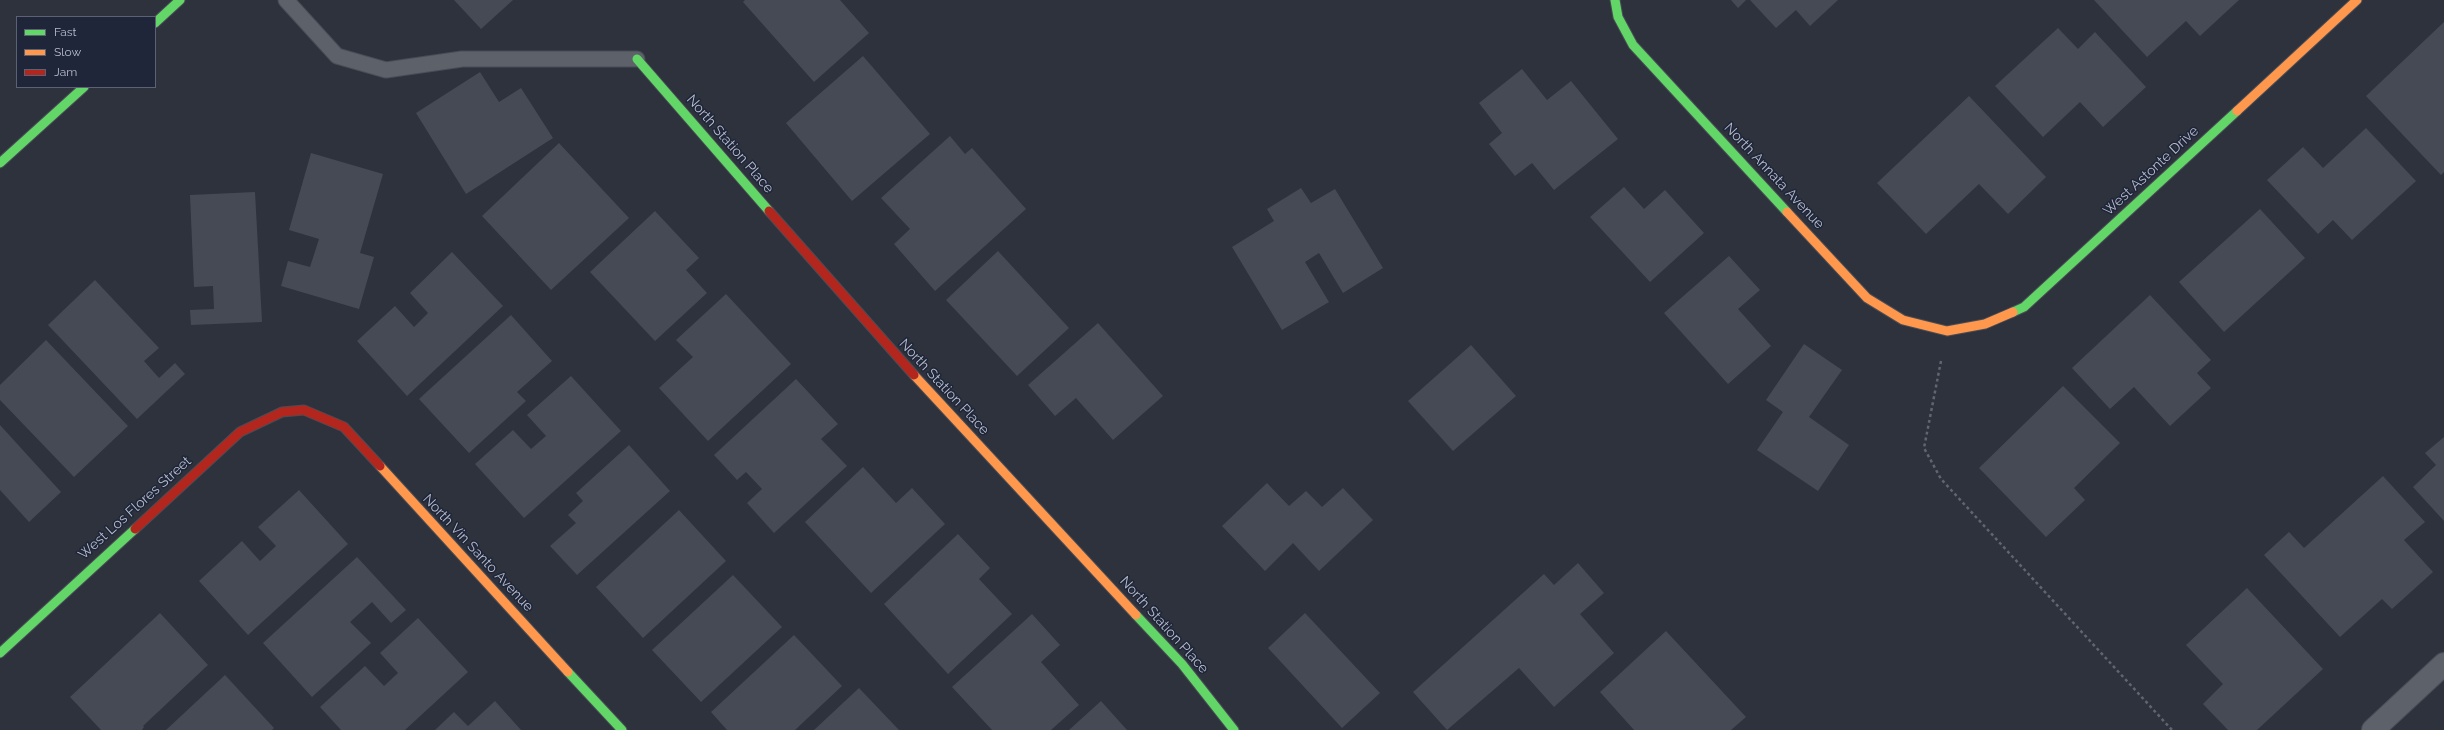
<!DOCTYPE html>
<style>
body{margin:0}
#map{position:relative;width:2444px;height:730px;overflow:hidden;background:#2d323d;font-family:Raleway,sans-serif}
canvas{display:block}
.legend{position:absolute;left:16px;top:16px;width:140px;height:72px;box-sizing:border-box;background:#1f2639;border:1px solid #5c6274;margin:0;padding:5px 7px;list-style:none;font-size:12px;color:#b8bdcd}
.legend li{display:flex;align-items:center;gap:8px;height:20px}
.legend b{width:20px;border:1px solid #5c6274}
</style>
<div id="map">
<canvas width="2444" height="730"></canvas>
<ul class="legend">
<li><b style="height:5px;background:#63d668"></b>Fast</li>
<li><b style="height:5px;background:#ff974d"></b>Slow</li>
<li><b style="height:5px;background:#b3261e"></b>Jam</li>
</ul>
</div>
<script>
const ctx = document.querySelector('canvas').getContext('2d');
ctx.lineJoin = 'round';
function fillPath(path, color) { ctx.fillStyle = color; ctx.fill(path, 'evenodd'); }
const shape = rows => new Path2D(rows.map(r => 'M' + r).join(''));
function stroke(path, color, width, dash) { ctx.strokeStyle = color; ctx.lineWidth = width; ctx.lineCap = dash ? 'butt' : 'round'; ctx.setLineDash(dash || []); ctx.stroke(path); }
function write(font, color, halo, rows, align = 'center') {
  ctx.font = font + ' Raleway,sans-serif'; ctx.lineWidth = 3; ctx.setLineDash([]); ctx.textBaseline = 'middle'; ctx.strokeStyle = halo; ctx.fillStyle = color; for (const [text, x, y, turn = 0] of rows) {
    ctx.save(); ctx.translate(x, y); ctx.rotate((+turn || 0) * Math.PI / 180); ctx.textAlign = isNaN(turn) ? turn : align; if (halo) ctx.strokeText(text, 0, 0); ctx.fillText(text, 0, 0); ctx.restore();
  }
}
fillPath(shape([
 [454,0,513,0,481,29],
 [745,0,840,0,869,33,814,82,743,2],
 [1731,0,1746,0,1738,8],
 [1750,0,1838,0,1810,26,1796,10,1776,28],
 [2094,0,2239,0,2200,36,2186,21,2147,57],
 [2444,22,2444,172,2441,175,2366,96],
 [2058,28,2078,49,2095,32,2146,87,2103,127,2080,102,2043,137,1995,86],
 [863,56,930,134,852,201,786,123],
 [1522,69,1547,100,1571,81,1618,139,1554,190,1532,163,1515,176,1489,144,1502,133,1479,103],
 [480,72,499,102,521,88,553,138,466,194,416,113],
 [1969,96,2046,177,2008,214,1979,184,1926,234,1877,183],
 [2366,128,2416,181,2352,240,2333,220,2318,234,2267,180,2303,147,2323,168],
 [950,136,965,154,972,148,1026,209,935,291,894,244,910,229,881,198],
 [559,143,629,218,551,290,482,216],
 [311,153,383,174,360,253,374,257,359,309,281,286,288,261,310,267,319,239,289,230],
 [1624,187,1644,209,1665,190,1704,233,1650,282,1590,217],
 [1301,188,1311,203,1335,189,1383,268,1343,293,1319,253,1305,262,1329,302,1282,330,1232,247,1274,221,1267,209],
 [255,192,262,322,191,325,190,310,214,309,213,286,194,287,190,195],
 [2260,209,2305,258,2224,332,2179,282],
 [655,211,699,258,686,270,707,293,655,341,590,272],
 [998,251,1069,328,1017,376,946,300],
 [452,252,503,306,407,396,357,341,395,306,414,327,428,313,410,293],
 [1729,256,1760,290,1738,309,1771,346,1728,384,1664,313],
 [95,280,159,348,144,361,159,378,175,363,185,374,137,419,48,325],
 [726,294,791,364,708,441,659,388,693,357,676,340],
 [2150,295,2211,360,2197,373,2211,388,2170,426,2134,387,2110,409,2072,368],
 [511,315,552,361,517,392,526,401,469,453,419,399],
 [1098,323,1163,396,1113,440,1076,398,1055,416,1028,385],
 [46,340,128,426,74,477,0,400,0,385],
 [1804,344,1842,370,1809,417,1849,445,1818,491,1757,450,1783,412,1766,400],
 [1471,345,1516,396,1453,451,1408,401],
 [571,376,621,431,524,518,475,464,513,430,531,449,546,436,527,415],
 [796,379,838,424,821,439,847,466,774,533,747,503,762,489,746,472,737,480,714,455],
 [2063,386,2120,443,2074,488,2085,500,2046,537,1979,468],
 [0,425,61,492,29,522,0,490],
 [2444,437,2444,521,2413,487,2436,465,2425,453],
 [629,445,670,491,577,575,550,546,576,523,568,515,583,501,576,493],
 [863,467,896,503,912,488,945,524,871,593,805,522],
 [2383,476,2425,522,2404,540,2433,572,2392,609,2382,599,2340,637,2264,555,2289,532,2304,548],
 [1267,483,1289,506,1306,491,1322,507,1343,488,1373,520,1319,571,1293,543,1265,571,1222,526],
 [299,490,348,544,248,635,199,581,242,541,260,561,276,546,258,527],
 [679,510,726,561,643,638,596,587],
 [958,534,990,568,979,579,1012,614,948,674,884,604],
 [357,557,406,610,391,623,372,602,350,622,371,643,312,697,263,643],
 [1578,563,1604,593,1580,614,1614,653,1554,707,1519,668,1447,730,1413,692,1544,574,1554,585],
 [733,575,782,627,701,702,652,650],
 [2247,588,2323,669,2257,730,2228,730,2203,704,2223,684,2186,645],
 [160,613,208,665,143,726,144,727,142,730,101,730,70,697],
 [1305,613,1380,693,1342,728,1268,648],
 [1032,614,1060,645,1041,662,1079,705,1051,730,992,730,952,687],
 [418,618,468,672,405,730,341,730,320,707,365,666,384,686,398,673,380,653],
 [1666,631,1746,717,1731,730,1634,730,1600,692],
 [794,635,842,686,795,730,727,730,711,712],
 [225,675,274,728,272,730,166,730],
 [859,688,899,730,814,730],
 [495,701,521,730,435,730,454,712,468,726],
 [1101,701,1127,730,1069,730]
]), '#464a54');
const lane = shape([
 [286,0,337,56,386,70,462,59,637,59]
]);
const street = shape([
 [2373,730,2444,664]
]);
const fast = shape([
 [1615,0,1618,17,1633,45,1787,212],
 [155,23,180,0],
 [637,59,769,211],
 [0,163,84,87],
 [2013,312,2024,307,2237,111],
 [1136,615,1182,664,1234,730],
 [0,653,135,529],
 [568,672,622,730]
]);
const slow = shape([
 [2237,111,2357,0],
 [1787,212,1867,298,1903,320,1947,331,1985,324,2013,312],
 [914,375,1136,615],
 [380,466,568,672]
]);
const jam = shape([
 [769,211,914,375],
 [135,529,240,432,282,412,304,410,344,427,380,466]
]);
stroke(lane, '#494d56', 17);
stroke(street, '#494d56', 24);
stroke(fast, '#494d56', 11);
stroke(slow, '#494d56', 11);
stroke(jam, '#494d56', 11);
stroke(shape([
 [1941,361,1924,448,1941,479,2172,730]
]), '#60656e', 2.5, [3, 3]);
stroke(lane, '#5d616a', 15);
stroke(street, '#5d616a', 22);
stroke(fast, '#63d668', 9);
stroke(slow, '#ff974d', 9);
stroke(jam, '#b3261e', 9);
write('14px', '#b8bdcd', '#1f2639', [
 ["North Station Place",730,144,49],
 ["West Astonte Drive",2151,171,-43],
 ["North Annata Avenue",1774,176,47],
 ["North Station Place",944,387,47],
 ["West Los Flores Street",135,508,-42],
 ["North Vin Santo Avenue",478,553,47],
 ["North Station Place",1164,625,48]
]);
</script>
